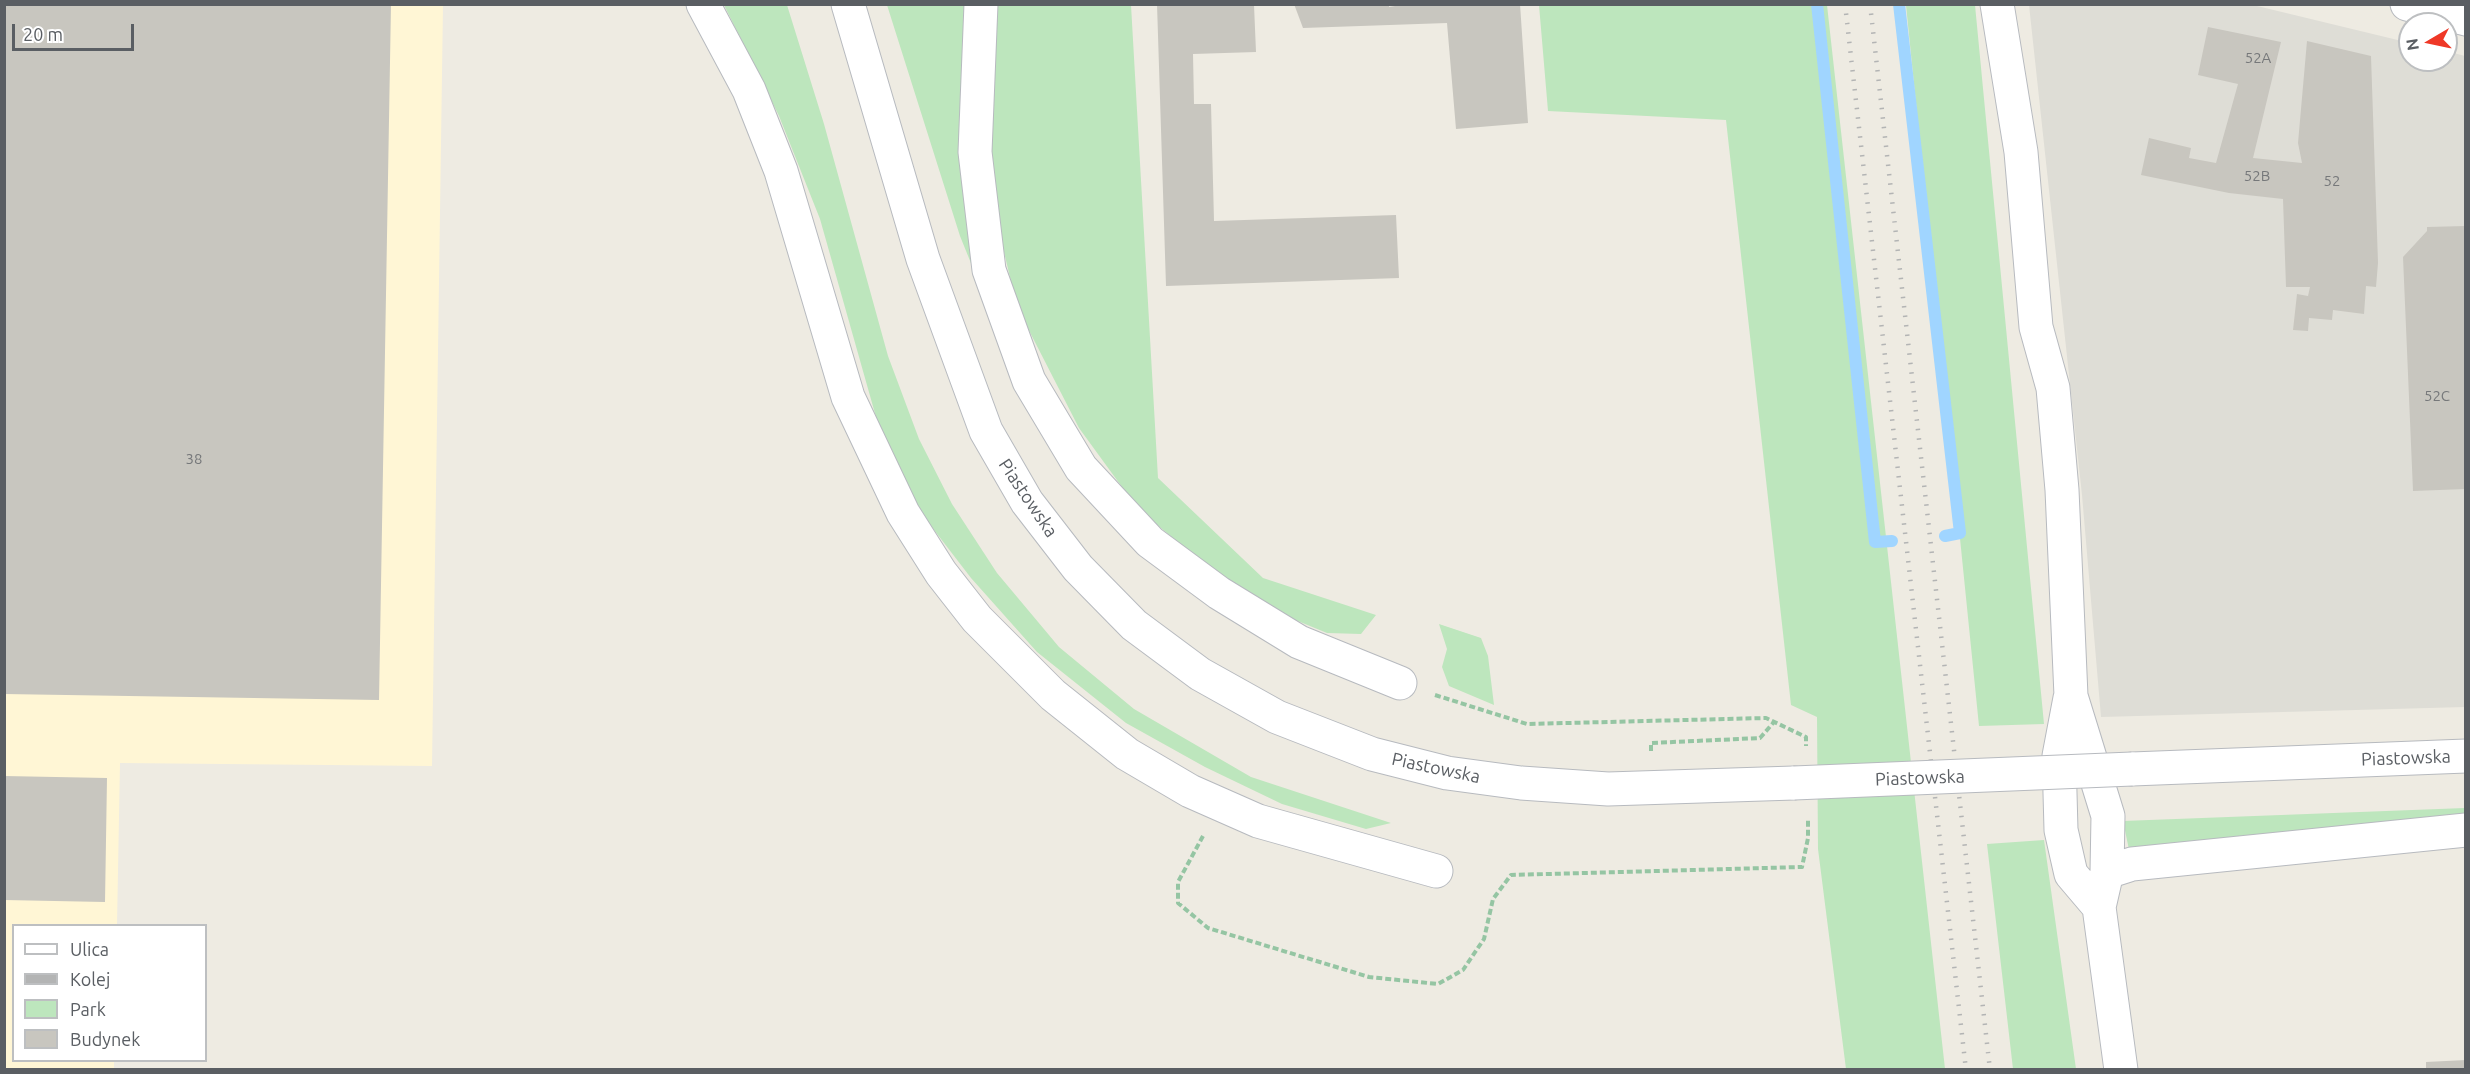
<!DOCTYPE html>
<style>
body{margin:0}
#map{position:relative;width:2470px;height:1074px;overflow:hidden;background:#eeebe2;font-family:Ubuntu,sans-serif}
canvas{display:block}
.frame{position:absolute;inset:0;border:6px solid #5a5e63;pointer-events:none}
.legend{position:absolute;left:12px;top:924px;width:195px;height:138px;box-sizing:border-box;background:#fff;border:2px solid #bdbfc1;margin:0;padding:8px 10px;list-style:none;font-size:18px;color:#5a5e63}
.legend li{display:flex;align-items:center;gap:12px;height:30px}
.legend b{width:30px;border:2px solid #bdbfc1}
.north{position:absolute;left:2398px;top:12px;width:60px;height:60px;box-sizing:border-box;background:#fff;border:2px solid #bdbfc1;border-radius:50%;rotate:261deg;font-size:16px;font-weight:700;line-height:24px;text-align:center;color:#5a5e63}
.north::after{content:'';display:block;margin:auto;width:21px;height:27px;background:#ef3827;clip-path:polygon(50% 0,100% 100%,50% 72%,0 100%)}
.scale{position:absolute;left:12px;top:24px;width:122px;height:27px;box-sizing:border-box;border:3px solid #5a5e63;border-top:0;padding-left:8px;font-size:18px;line-height:21px;white-space:nowrap;color:#5a5e63;-webkit-text-stroke:4px #fff;paint-order:stroke}
</style>
<div id="map">
<canvas width="2470" height="1074"></canvas>
<div class="frame"></div>
<ul class="legend">
<li><b style="height:8px;background:#fff"></b>Ulica</li>
<li><b style="height:8px;background:#b3b4b4"></b>Kolej</li>
<li><b style="height:16px;background:#bde6bd"></b>Park</li>
<li><b style="height:16px;background:#c8c6bf"></b>Budynek</li>
</ul>
<div class="north">N</div>
<div class="scale">20 m</div>
</div>
<script>
const ctx = document.querySelector('canvas').getContext('2d');
ctx.lineJoin = 'round';
function fillPath(path, color) { ctx.fillStyle = color; ctx.fill(path, 'evenodd'); }
const shape = rows => new Path2D(rows.map(r => 'M' + r).join(''));
function stroke(path, color, width, dash) { ctx.strokeStyle = color; ctx.lineWidth = width; ctx.lineCap = dash ? 'butt' : 'round'; ctx.setLineDash(dash || []); ctx.stroke(path); }
function write(font, color, halo, rows, align = 'center') {
  ctx.font = font + ' Ubuntu,sans-serif'; ctx.lineWidth = 6; ctx.setLineDash([]); ctx.textBaseline = 'middle'; ctx.strokeStyle = halo; ctx.fillStyle = color; for (const [text, x, y, turn = 0] of rows) {
    ctx.save(); ctx.translate(x, y); ctx.rotate((+turn || 0) * Math.PI / 180); ctx.textAlign = isNaN(turn) ? turn : align; if (halo) ctx.strokeText(text, 0, 0); ctx.fillText(text, 0, 0); ctx.restore();
  }
}
fillPath(shape([
 [5,5,443,5,432,766,120,763,117,925,14,926,14,1060,114,1061,114,1069,5,1070]
]), '#fff6d5');
fillPath(shape([
 [2029,5,2253,5,2410,43,2410,60,2446,60,2446,51,2465,56,2465,707,2101,717,2082,495]
]), '#deddd6');
fillPath(shape([
 [724,5,787,5,824,124,888,356,919,439,952,504,997,573,1059,647,1134,709,1251,777,1391,823,1366,829,1282,804,1205,767,1126,723,1037,652,971,578,921,513,876,417,820,219,779,116],
 [887,5,969,5,962,58,965,201,1006,350,960,236],
 [993,5,1131,5,1158,478,1263,578,1376,615,1361,634,1327,633,1249,601,1138,509,1079,428,1017,307,991,197],
 [1539,5,1827,5,1945,1069,1846,1069,1818,849,1817,717,1791,705,1726,120,1548,111],
 [1906,5,1975,5,2044,724,1979,726],
 [1439,624,1481,638,1488,656,1494,705,1449,686,1442,667,1447,649],
 [2465,808,2466,836,2132,864,2123,821],
 [2044,840,2076,1069,2013,1069,1987,844]
]), '#bde6bd');
stroke(shape([
 [1817,4,1875,542,1892,541],
 [1899,4,1960,533,1945,536]
]), '#a0d5ff', 12);
fillPath(shape([
 [4,4,391,4,379,700,4,694],
 [1157,4,1254,5,1256,52,1193,54,1194,104,1211,104,1214,221,1396,215,1399,278,1166,286],
 [1294,4,1389,4,1389,7,1407,4,1520,4,1528,123,1456,129,1447,23,1303,28],
 [2208,27,2281,42,2253,158,2302,163,2298,143,2307,41,2371,56,2378,263,2376,287,2366,286,2364,314,2333,310,2332,320,2309,318,2308,331,2293,330,2297,294,2308,296,2310,287,2286,287,2283,199,2229,193,2141,175,2149,138,2191,148,2189,158,2216,163,2238,84,2198,75],
 [2466,226,2466,489,2413,491,2403,257,2427,231,2427,227],
 [4,776,107,778,105,902,4,900],
 [2466,1060,2466,1070,2426,1070,2426,1062]
]), '#c8c6bf');
const minor = shape([
 [703,4,749,90,781,171,848,397,903,513,941,573,977,619,1053,695,1127,754,1190,791,1258,821,1436,871],
 [848,4,923,259,986,431,1027,502,1078,568,1134,625,1200,674,1277,717,1372,754,1447,773,1521,783,1608,789,1794,783],
 [981,4,975,152,989,270,1029,381,1081,468,1150,542,1219,593,1299,642,1400,683],
 [1997,4,2021,152,2036,327,2053,388,2062,490,2071,696,2108,816,2107,872,2099,907,2121,1070],
 [2407,4,2466,19],
 [2070,698,2059,756,2061,830,2071,874,2099,907],
 [2132,769,2466,756],
 [2107,872,2132,864,2466,830]
]);
stroke(minor, '#b7babf', 35);
stroke(shape([
 [1435,695,1527,724,1766,718,1806,737,1806,746],
 [1651,751,1651,743,1760,738,1774,722],
 [1203,836,1178,882,1178,903,1208,928,1369,977,1438,984,1463,970,1484,939,1493,899,1511,875,1802,867,1808,838,1808,819]
]), '#95c5a3', 4, [6, 3]);
stroke(minor, '#fff', 33);
stroke(shape([
 [1845,4,1966,1070],
 [1870,4,1990,1070]
]), '#b3b4b4', 4.5, [1.5, 8]);
const minorBridge = shape([
 [1794,783,2132,769]
]);
stroke(minorBridge, '#b7babf', 35, []);
stroke(minorBridge, '#fff', 33);
write('15px', '#76787a', null, [
 ["52A",2258,58],
 ["52B",2257,176],
 ["52",2332,181],
 ["52C",2437,396],
 ["38",194,459]
]);
write('18px', '#5a5e63', '#fff', [
 ["Piastowska",1028,498,56],
 ["Piastowska",2406,758,-2],
 ["Piastowska",1436,768,12],
 ["Piastowska",1920,778,-2]
]);
</script>
